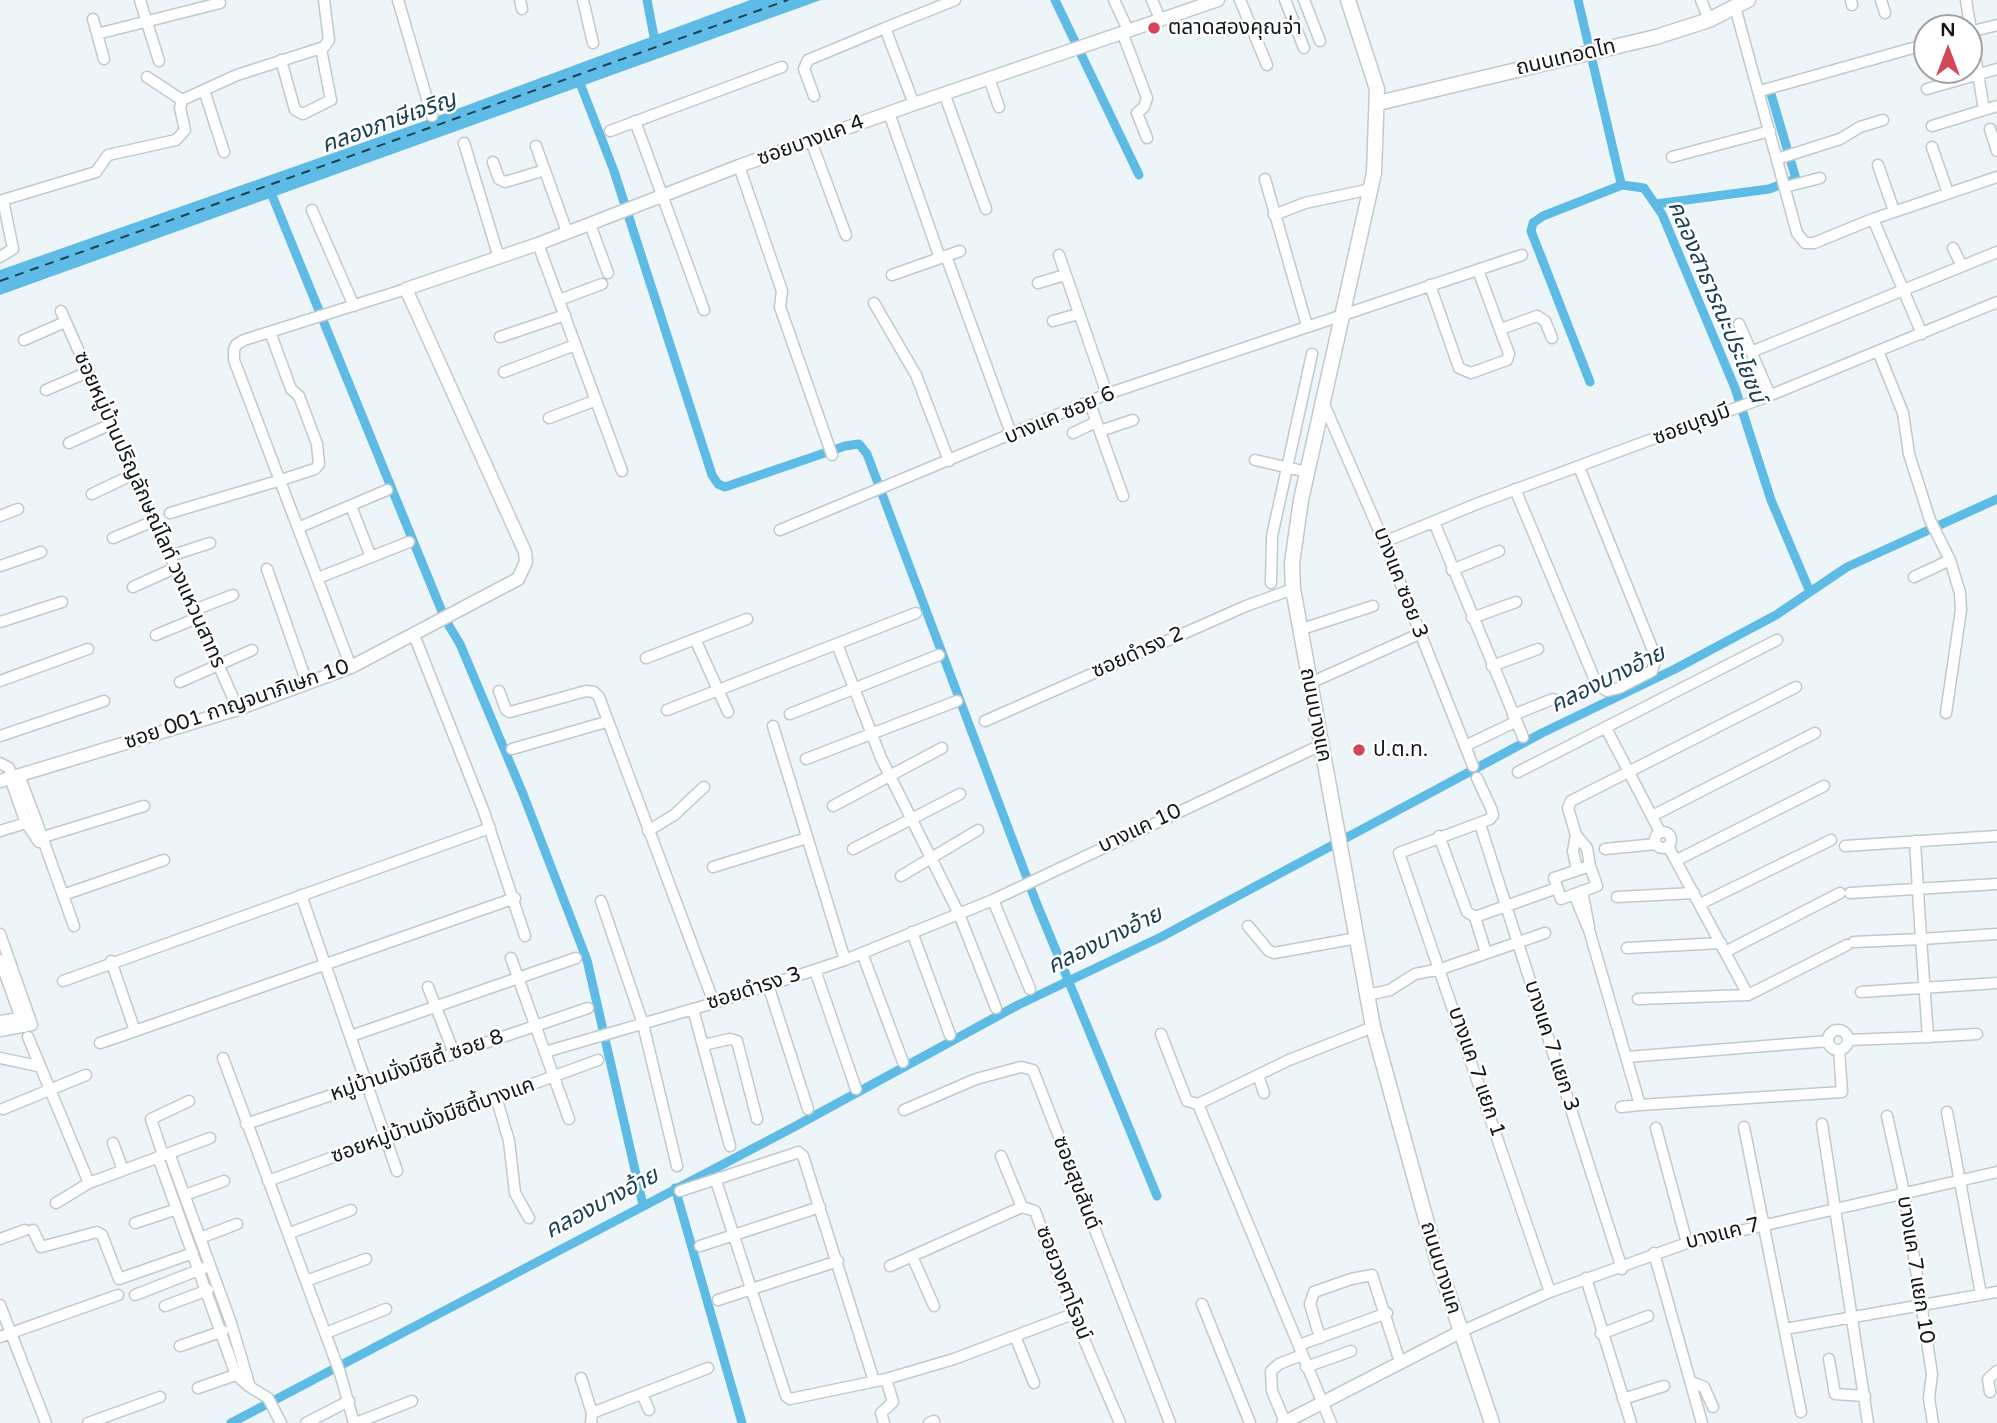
<!DOCTYPE html>
<meta charset="utf-8">
<style>
body{margin:0}
#map{position:relative;width:1997px;height:1423px;overflow:hidden;background:#edf5f8;font-family:"Varela Round",sans-serif}
canvas{display:block}
.north{position:absolute;left:1913px;top:14px;width:70px;height:70px;box-sizing:border-box;background:#fff;border:2px solid #a1a2a3;border-radius:50%;rotate:0deg;font-size:19px;font-weight:700;line-height:28px;text-align:center;color:#141718}
.north::after{content:'';display:block;margin:auto;width:24px;height:32px;background:#d54558;clip-path:polygon(50% 0,100% 100%,50% 72%,0 100%)}
</style>
<div id="map">
<canvas width="1997" height="1423"></canvas>
<div class="north">N</div>
</div>
<script>
const ctx = document.querySelector('canvas').getContext('2d');
ctx.lineJoin = 'round';
function fillPath(path, color) { ctx.fillStyle = color; ctx.fill(path, 'evenodd'); }
const shape = rows => new Path2D(rows.map(r => 'M' + r).join(''));
function stroke(path, color, width, dash) { ctx.strokeStyle = color; ctx.lineWidth = width; ctx.lineCap = dash ? 'butt' : 'round'; ctx.setLineDash(dash || []); ctx.stroke(path); }
function write(font, color, halo, rows, align = 'center') {
  ctx.font = font + ' "Varela Round","Noto Sans Thai",sans-serif'; ctx.lineWidth = 5; ctx.setLineDash([]); ctx.textBaseline = 'middle'; ctx.strokeStyle = halo; ctx.fillStyle = color; for (const [text, x, y, turn = 0] of rows) {
    ctx.save(); ctx.translate(x, y); ctx.rotate((+turn || 0) * Math.PI / 180); ctx.textAlign = isNaN(turn) ? turn : align; if (halo) ctx.strokeText(text, 0, 0); ctx.fillText(text, 0, 0); ctx.restore();
  }
}
fillPath(shape([
 [750,0,821,0,0,295,0,270,430,119]
]), '#5ebbe5');
stroke(shape([
 [647,0,656,47],
 [1055,0,1139,175],
 [1578,0,1620,179,1622,185,1644,188,1662,214,1735,388,1771,500,1810,592],
 [578,78,614,171,712,475,718,484,725,487,845,446,859,444,867,454,1036,902,1157,1196],
 [269,188,445,619,460,644,523,794,575,929,587,960,643,1205],
 [1656,204,1769,189,1796,179,1771,94],
 [1590,382,1531,231,1533,223,1543,216,1622,185],
 [675,1188,742,1423],
 [231,1423,792,1128,1018,1005,1161,937,1542,733,1675,669,1776,615,1847,567,1997,499]
]), '#5ebbe5', 9);
stroke(shape([
 [0,281,788,0]
]), '#194153', 2, [9, 7]);
const minor = shape([
 [140,0,159,61],
 [398,0,432,116],
 [520,0,522,9],
 [583,0,593,43],
 [1114,0,1128,30],
 [1152,0,1160,19],
 [1240,0,1267,65],
 [1285,0,1304,48],
 [1304,0,1320,41],
 [1701,0,1709,20],
 [1851,0,1852,5],
 [1881,0,1885,13],
 [1966,0,1984,110],
 [1735,7,1797,233,1805,243,1814,243,1873,219,1997,177],
 [93,19,104,59],
 [1122,32,1147,98,1144,107,1137,113,1147,138],
 [1969,32,1997,25],
 [97,34,220,3],
 [281,60,295,110,303,114,331,100,321,49],
 [147,77,182,100],
 [989,78,999,107],
 [1927,89,1997,69],
 [204,90,224,152],
 [1760,91,1927,44],
 [944,93,986,209],
 [814,96,804,69,808,60,885,28],
 [914,104,885,28,955,0],
 [889,113,940,258],
 [635,121,704,310],
 [1932,126,1997,106],
 [1990,129,1997,151],
 [610,131,782,67],
 [811,141,846,235],
 [464,143,499,258],
 [536,146,567,232],
 [1932,147,1948,193],
 [1672,157,1770,131],
 [1777,159,1840,139,1860,127,1883,120],
 [493,162,499,179,505,182,545,170],
 [1878,165,1894,211],
 [739,166,782,291,780,307,832,455],
 [1265,179,1307,326],
 [1785,187,1820,178],
 [312,210,354,306],
 [1274,215,1305,203,1371,189],
 [1873,219,1922,334],
 [590,224,608,273],
 [538,244,622,471],
 [1953,248,1962,266],
 [1059,255,1107,394],
 [946,256,1012,436],
 [0,257,13,249,3,200,96,172,108,155,176,140,185,130,180,108,182,100,237,75,324,47,329,40,324,0],
 [892,275,960,251],
 [1038,283,1065,275],
 [1430,285,1459,368,1471,373,1507,360,1509,354,1478,270],
 [559,300,602,284],
 [874,303,916,375,949,461],
 [61,311,238,709],
 [1053,321,1078,314],
 [1739,324,1770,395],
 [1501,329,1537,316,1545,321,1552,338],
 [500,337,565,315],
 [24,340,65,322],
 [1878,351,1903,413,1909,454,1930,520,1950,560,1960,593,1961,610,1946,713],
 [1751,352,1997,252],
 [504,372,575,345],
 [46,390,88,372],
 [1089,401,1123,496],
 [1323,402,1384,542,1473,766],
 [549,418,594,401],
 [1100,431,1133,420],
 [1073,433,1096,422],
 [69,443,111,424],
 [1255,460,1307,472],
 [1515,489,1597,685,1607,691,1619,688,1652,671,1656,658,1579,467],
 [92,494,134,474],
 [351,506,371,557],
 [170,513,281,480,315,469,319,464,317,444,299,396,291,389,270,332],
 [0,516,18,509],
 [1434,522,1523,737],
 [300,527,387,490],
 [780,530,1107,394,1522,255],
 [113,538,154,521],
 [1384,542,1479,503,1766,397,1997,302],
 [170,556,210,543],
 [0,566,41,552],
 [267,569,307,683],
 [1452,570,1499,551],
 [1914,577,1950,560],
 [318,578,409,542],
 [1271,583,1272,536,1312,354],
 [133,587,175,568],
 [194,610,233,595],
 [1472,618,1516,602],
 [0,622,62,602],
 [1299,630,1373,606],
 [156,635,197,618],
 [414,635,484,812,525,936],
 [695,639,728,712],
 [837,644,881,758,959,914,996,1008],
 [646,658,747,619],
 [1492,666,1538,649],
 [351,667,234,360,234,350,236,345,244,340,406,289],
 [0,681,88,649],
 [180,682,252,650],
 [1308,684,1419,634],
 [499,691,506,710,510,712,586,691,594,692,599,697,714,1003],
 [667,710,916,613],
 [790,714,939,655],
 [1513,715,1553,699],
 [985,721,1246,606,1293,589],
 [773,726,845,960],
 [1606,728,1660,832],
 [0,736,104,701],
 [1465,746,1515,722],
 [512,749,606,722],
 [806,759,957,701],
 [0,763,9,768,12,777],
 [1518,772,1777,640],
 [19,775,36,820],
 [10,778,26,823,39,842],
 [1477,778,1491,808,1493,815,1490,819,1399,853,1550,1292],
 [833,806,942,748],
 [1652,816,1815,733],
 [1480,824,1622,1269],
 [0,831,36,820,74,926],
 [648,831,674,815,704,787],
 '1655 840a8 8 0 1 1 16 0a8 8 0 1 1-16 0Z',
 [1576,835,1568,808,1571,801,1796,687],
 [1439,836,1467,912,1475,917,1486,953],
 [37,839,144,806],
 [1915,841,1921,939,1997,934],
 [1668,846,1748,995],
 [1845,846,1997,836],
 [853,849,960,794],
 [1605,849,1656,844],
 [1677,860,1824,786],
 [1590,866,1597,886,1561,899,1554,878,1590,866],
 [713,867,807,838],
 [1577,870,1573,851,1576,835,1587,848,1590,866],
 [901,876,978,830],
 [1582,891,1589,927],
 [1850,893,1997,884],
 [1574,894,1589,930,1640,1105,1842,1092,1839,1050],
 [63,895,164,860],
 [301,895,397,1171],
 [1617,897,1694,893],
 [993,900,1030,989],
 [601,901,643,1024,677,1166],
 [1700,904,1831,840],
 [1475,917,1557,888],
 [1248,926,1269,951,1274,953,1357,938],
 [912,932,950,1035],
 [0,934,32,1025,0,1031],
 [1627,948,1721,943],
 [1725,952,1840,893],
 [862,953,903,1062],
 [511,958,569,1119],
 [0,960,24,1027],
 [815,970,856,1089],
 [63,981,490,828],
 [768,985,808,1109],
 [428,987,454,1053],
 [1861,992,1997,983],
 [1368,995,1390,990,1415,974,1441,969,1545,933],
 [1638,999,1748,995,1847,945],
 [693,1009,730,1146],
 [0,1021,25,1017],
 '1828 1040a10 10 0 1 1 20 0a10 10 0 1 1-20 0Z',
 [135,1031,515,898],
 [1161,1034,1187,1101,1198,1104,1289,1060,1373,1027],
 [351,1036,576,958],
 [28,1037,89,1183,210,1138],
 [1928,1037,1977,1034],
 [1848,1040,1928,1037,1921,939,1854,942],
 [100,1043,135,1031,111,961],
 [703,1045,730,1039,737,1041,757,1119],
 [545,1052,714,1003,845,960,993,900,1321,745],
 [1627,1057,1828,1041],
 [0,1058,38,1066],
 [223,1058,340,1373,354,1423],
 [1258,1075,1264,1093],
 [496,1097,509,1141,515,1193,529,1218],
 [1198,1104,1331,1423],
 [1621,1107,1640,1105],
 [3,1109,86,1075],
 [904,1110,976,1079,1021,1067,1033,1070,1170,1423],
 [1947,1112,1981,1294],
 [1887,1116,1904,1192,1932,1374,1929,1398,1933,1423],
 [246,1124,588,1008],
 [1822,1124,1868,1423],
 [1744,1127,1801,1412],
 [1656,1128,1687,1243],
 [113,1143,123,1170],
 [163,1155,151,1119,189,1101],
 [1001,1156,1022,1207],
 [158,1157,236,1375,250,1387,231,1323,169,1153],
 [268,1181,598,1060],
 [716,1181,786,1396,790,1399,886,1379,954,1359,1073,1314],
 [680,1191,793,1154,798,1152,803,1156,874,1381],
 [185,1195,224,1181],
 [56,1203,89,1183],
 [135,1223,177,1209],
 [33,1230,41,1247,97,1232,102,1235,119,1279,193,1253],
 [290,1233,351,1210],
 [200,1238,237,1224],
 [0,1239,25,1230],
 [700,1246,820,1207],
 [1654,1253,1702,1423],
 [912,1256,934,1306],
 [890,1266,1022,1207,1035,1211,1073,1314,1120,1423],
 [1586,1278,1631,1423],
 [306,1281,366,1259],
 [135,1295,204,1268],
 [718,1300,838,1261],
 [1202,1304,1250,1423],
 [0,1305,46,1423],
 [165,1306,208,1290],
 [1785,1329,1997,1292],
 [1460,1332,1550,1292,1687,1243,1997,1172],
 [326,1333,386,1309],
 [1601,1334,1648,1316],
 [1015,1336,1034,1383],
 [0,1337,118,1295],
 [1320,1338,1310,1304,1314,1292,1351,1279,1372,1275,1400,1362],
 [1299,1345,1387,1313],
 [180,1346,223,1331],
 [1829,1359,1835,1394,1865,1396],
 [1306,1367,1351,1351],
 [581,1378,592,1413],
 [1691,1382,1704,1387,1713,1407],
 [250,1387,268,1398,281,1423],
 [198,1388,241,1373],
 [1990,1392,1988,1379,1997,1371],
 [642,1394,649,1410],
 [1623,1399,1664,1386],
 [1285,1422,1272,1391,1271,1371,1279,1364,1302,1355],
 [88,1423,160,1397],
 [306,1423,349,1401],
 [356,1423,412,1401],
 [591,1423,592,1413,708,1368],
 [884,1423,881,1413,893,1402,886,1379],
 [929,1423,934,1421]
]);
const tertiary = shape([
 [0,781,238,709,351,667,518,579,526,562,525,552,406,289,538,244,739,166,914,104,1218,0],
 [1283,1423,1460,1332]
]);
const secondary = shape([
 [1348,0,1377,89,1374,173,1301,500,1292,563,1293,589,1373,1027,1438,1263,1492,1423],
 [1378,103,1656,37,1709,20,1748,0]
]);
stroke(minor, '#c2c9cd', 13);
stroke(tertiary, '#c2c9cd', 15);
stroke(secondary, '#c2c9cd', 17);
stroke(minor, '#fff', 10);
stroke(tertiary, '#fff', 12);
stroke(secondary, '#fff', 14);
for (const [x, y, r, color] of [
 [1154,28,7,"#d54558"],
 [1359,750,7,"#d54558"]
]) { const dot = new Path2D(); dot.arc(x, y, r, 0, 2 * Math.PI); ctx.fillStyle = color; ctx.fill(dot); stroke(dot, '#fff', 2.5); }
write('21px', '#141718', '#fff', [
 ["ตลาดสองคุณจ่า",1168,28],
 ["ป.ต.ท.",1373,750]
], 'left');
write('21px', '#141718', '#fff', [
 ["ถนนเทอดไท",1566,58,-13],
 ["ซอยบางแค 4",811,141,-20],
 ["บางแค ซอย 6",1060,416,-23],
 ["ซอยบุญมี",1692,425,-21],
 ["ซอยหมู่บ้านปริญลักษณ์ไลท์ วงแหวนสาทร",149,510,66],
 ["บางแค ซอย 3",1400,583,69],
 ["ซอยดำรง 2",1138,653,-24],
 ["ซอย 001 กาญจนาภิเษก 10",237,705,-19],
 ["ถนนบางแค",1315,715,79],
 ["บางแค 10",1140,829,-25],
 ["ซอยดำรง 3",754,989,-18],
 ["บางแค 7 แยก 3",1551,1046,72],
 ["หมู่บ้านมั่งมีซิตี้ ซอย 8",417,1066,-19],
 ["บางแค 7 แยก 1",1476,1072,71],
 ["ซอยหมู่บ้านมั่งมีซิตี้บางแค",433,1121,-20],
 ["ซอยสุขสันต์",1076,1183,69],
 ["บางแค 7",1723,1234,-14],
 ["ถนนบางแค",1440,1268,73],
 ["บางแค 7 แยก 10",1915,1270,81],
 ["ซอยวงศาโรจน์",1063,1283,69]
]);
write('italic 23px', '#194153', '#fff', [
 ["คลองภาษีเจริญ",389,123,-20],
 ["คลองสาธารณะประโยชน์",1716,302,67],
 ["คลองบางอ้าย",1608,680,-26],
 ["คลองบางอ้าย",1105,941,-26],
 ["คลองบางอ้าย",602,1204,-28]
]);
</script>
